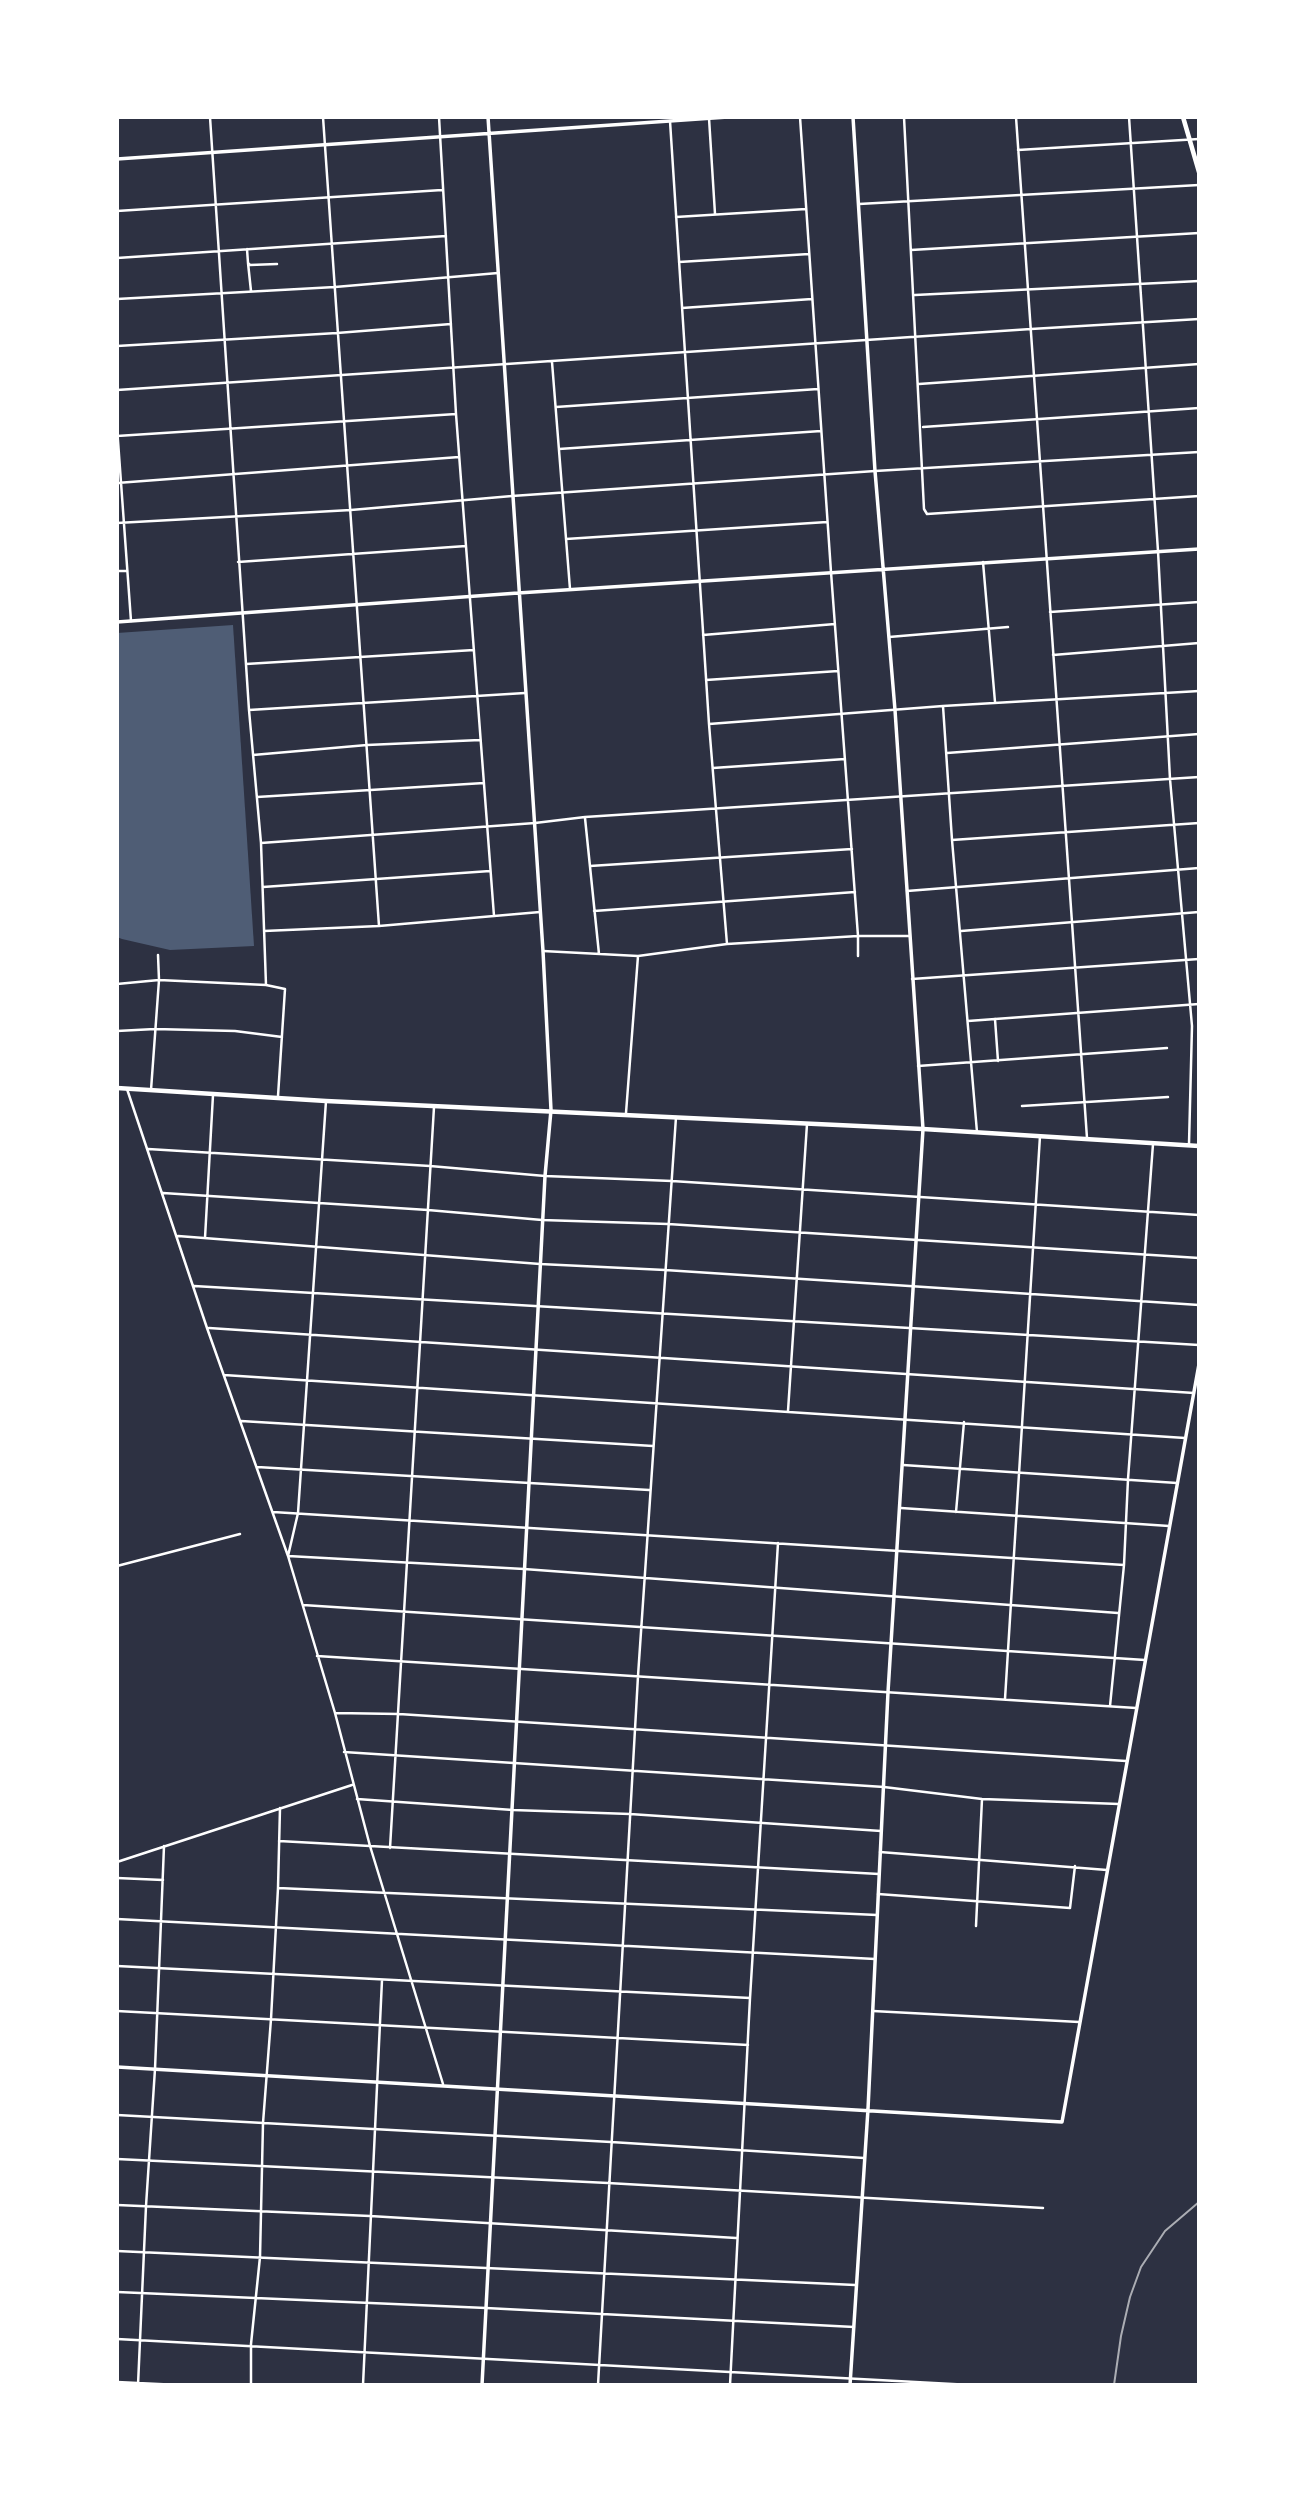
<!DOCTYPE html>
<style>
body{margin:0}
#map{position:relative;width:1316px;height:2502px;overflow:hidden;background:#2d3142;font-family:"Sofia Sans Condensed",sans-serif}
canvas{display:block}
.frame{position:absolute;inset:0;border:119px solid #fff;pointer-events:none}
</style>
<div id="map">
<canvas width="1316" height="2502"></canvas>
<div class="frame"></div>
</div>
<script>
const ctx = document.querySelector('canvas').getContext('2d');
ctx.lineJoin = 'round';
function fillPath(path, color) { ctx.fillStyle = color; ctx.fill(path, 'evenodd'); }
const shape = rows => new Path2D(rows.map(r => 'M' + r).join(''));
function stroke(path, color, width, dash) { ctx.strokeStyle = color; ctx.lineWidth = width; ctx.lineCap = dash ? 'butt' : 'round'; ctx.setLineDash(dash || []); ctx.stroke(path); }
fillPath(shape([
 [233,625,254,946,170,950,122,939,117,937,117,633]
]), '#4f5d75');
stroke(shape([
 [210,117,249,710,261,843,266,985],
 [323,117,379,926],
 [439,117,456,414,494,916],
 [800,117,831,572,858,936,858,956],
 [904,117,924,509,927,514,1199,496],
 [1016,117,1087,1138],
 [1129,117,1158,551,1170,779,1192,1026,1189,1144],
 [709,118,715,214],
 [670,121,709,724,727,944],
 [1018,150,1199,139],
 [859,204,1199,185],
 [117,211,442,190],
 [676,217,806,209],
 [247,249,248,263,250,265,277,264],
 [911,250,1199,233],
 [117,258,446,236],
 [679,262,809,254],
 [248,263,251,291],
 [915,295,1199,281],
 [117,299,335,287,498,273],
 [682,308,812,299],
 [117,346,337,333,451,324],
 [552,362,570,589],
 [919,384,1199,364],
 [117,390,1031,329,1199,319],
 [556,407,818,389],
 [117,427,131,621],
 [923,427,1199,408],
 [117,436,456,414],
 [559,449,821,431],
 [117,483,459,457],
 [117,523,351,510,512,496,875,471,1199,452],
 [566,539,827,522],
 [238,562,466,546],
 [983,562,995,702],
 [117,571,127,571],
 [1050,612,1199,602],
 [703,635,835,624],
 [889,637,1008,627],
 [1053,655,1199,643],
 [246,664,474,650],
 [706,680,838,671],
 [943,706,952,840,977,1132],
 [249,710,525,693],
 [709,724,943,706,1199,691],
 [947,753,1199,734],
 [253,755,367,745,480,740],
 [713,768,845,759],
 [257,797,484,783],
 [585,818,599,954],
 [952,840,1199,823],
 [261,843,535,823,585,817,1199,777],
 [590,866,852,849],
 [263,887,490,871],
 [907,891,1199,868],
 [594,911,855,892],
 [264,931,379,926,540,912],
 [961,931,1199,912],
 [543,951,638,956,727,944,858,936,909,936],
 [912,979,1199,959],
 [117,984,159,980,266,985,285,989,278,1096],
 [995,1019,998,1061],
 [968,1021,1199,1004],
 [117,1031,155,1029,235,1031,282,1037],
 [918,1066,1167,1048],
 [127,1089,207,1328,288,1556,524,1569,1118,1613],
 [151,1090,159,980,158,955],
 [326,1101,298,1513,288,1556,335,1713,370,1846,443,2084],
 [1022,1106,1168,1097],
 [626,1113,638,956],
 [148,1149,430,1166,545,1176,672,1181,1199,1215],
 [163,1193,428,1210,542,1220,668,1224,1199,1258],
 [178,1236,540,1264,665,1270,1199,1305],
 [205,1238,213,1095],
 [194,1286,1199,1345],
 [209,1328,1194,1393],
 [224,1375,1185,1438],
 [788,1411,807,1124],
 [241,1421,653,1446],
 [903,1465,1177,1483],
 [257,1467,649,1490],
 [901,1508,1169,1526],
 [273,1512,1124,1565],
 [956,1512,964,1422],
 [117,1566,240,1534],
 [303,1605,1145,1660],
 [317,1656,1136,1708],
 [1005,1699,1040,1136],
 [1110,1706,1124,1565,1128,1479,1153,1144],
 [335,1713,399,1714,1126,1761],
 [344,1752,884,1787,982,1799,1119,1804],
 [357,1799,513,1810,630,1814,881,1831],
 [279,1841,879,1874],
 [390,1848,434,1107],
 [880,1852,1107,1870],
 [117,1862,352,1785],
 [117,1878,163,1880],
 [278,1888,877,1915],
 [878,1894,1070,1908,1075,1866],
 [117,1919,875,1959],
 [976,1926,982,1799],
 [117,1966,750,1998],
 [117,2011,748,2045],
 [873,2011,1079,2022],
 [117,2115,611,2142,864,2158],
 [117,2159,608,2183,1043,2208],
 [117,2205,370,2216,736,2238],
 [117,2251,855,2285],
 [117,2292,486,2308,854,2327],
 [117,2339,971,2385],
 [117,2382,179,2385],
 [138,2385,146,2206,155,2069,164,1846],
 [251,2385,251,2344,260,2257,263,2123,271,2019,278,1888,280,1808],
 [363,2385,382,1980],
 [598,2385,638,1676,676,1117],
 [730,2385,750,1998,778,1543]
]), '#fff', 2.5);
stroke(shape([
 [117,159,728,117],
 [117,622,518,593,1199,549],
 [117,2067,1062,2122,1199,1364],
 [482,2385,545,1176,551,1110,543,951,488,117],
 [850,2385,868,2109,888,1692,923,1129,895,710,875,471,853,117]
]), '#fff', 3.5);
stroke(shape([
 [1183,117,1199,172]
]), '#fff', 4.5);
stroke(shape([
 [117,1088,326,1101,923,1129,1199,1146]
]), '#fff', 4.5);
stroke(shape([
 [1114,2385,1121,2336,1130,2297,1141,2267,1165,2231,1199,2202]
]), '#abadb3', 2);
</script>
